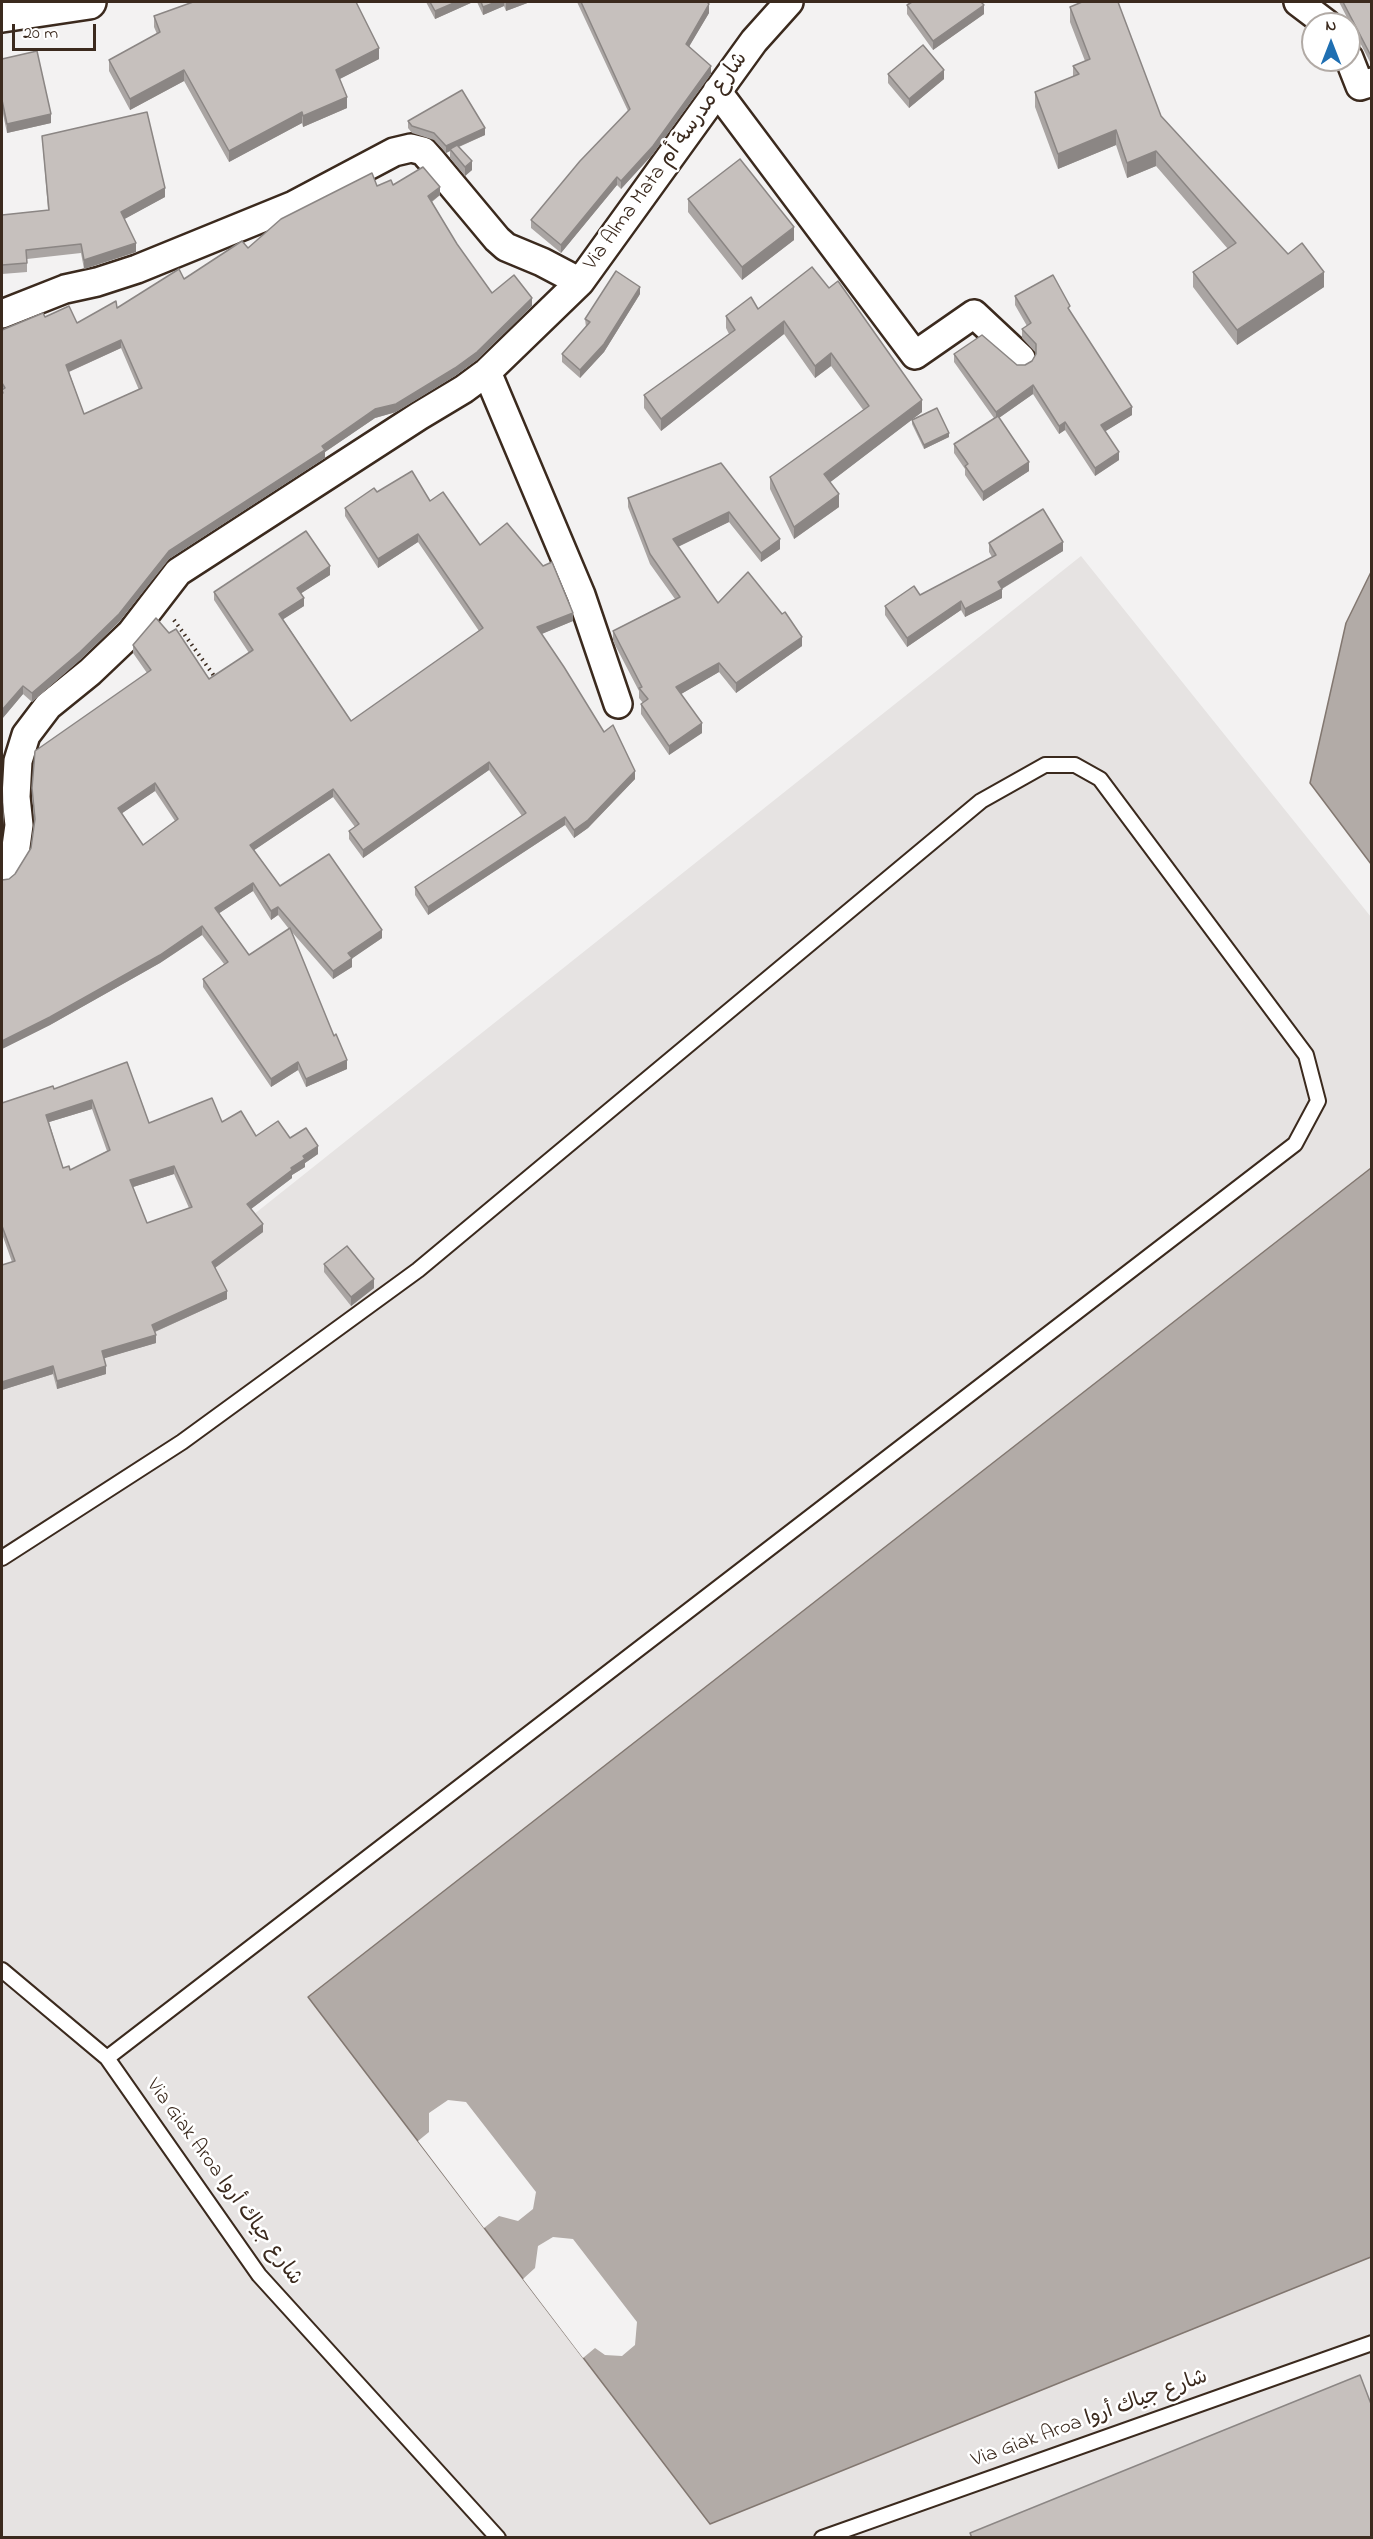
<!DOCTYPE html>
<meta charset="utf-8">
<style>
body{margin:0}
#map{position:relative;width:1373px;height:2539px;overflow:hidden;background:#f3f2f2;font-family:"Indie Flower",sans-serif}
canvas{display:block}
.frame{position:absolute;inset:0;border:3px solid #3b2a1e;pointer-events:none}
.north{position:absolute;left:1301px;top:12px;width:60px;height:60px;box-sizing:border-box;background:#fff;border:2px solid #b1aaa5;border-radius:50%;rotate:0deg;font-size:16px;font-weight:700;line-height:24px;text-align:center;color:#3b2a1e}
.north::after{content:'';display:block;margin:auto;width:21px;height:27px;background:#1f6fb2;clip-path:polygon(50% 0,100% 100%,50% 72%,0 100%)}
.scale{position:absolute;left:12px;top:24px;width:84px;height:27px;box-sizing:border-box;border:3px solid #3b2a1e;border-top:0;padding-left:8px;font-size:18px;line-height:21px;white-space:nowrap;color:#3b2a1e;-webkit-text-stroke:4px #fff;paint-order:stroke}
</style>
<div id="map">
<canvas width="1373" height="2539"></canvas>
<div class="frame"></div>
<div class="north">N</div>
<div class="scale">20 m</div>
</div>
<script>
const ctx = document.querySelector('canvas').getContext('2d');
ctx.lineJoin = 'round';
function fillPath(path, color) { ctx.fillStyle = color; ctx.fill(path, 'evenodd'); }
const shape = rows => new Path2D(rows.map(r => 'M' + r).join(''));
function stroke(path, color, width, dash) { ctx.strokeStyle = color; ctx.lineWidth = width; ctx.lineCap = dash ? 'butt' : 'round'; ctx.setLineDash(dash || []); ctx.stroke(path); }
function write(font, color, halo, rows, align = 'center') {
  ctx.font = font + ' "Indie Flower","Playpen Sans Arabic",sans-serif'; ctx.lineWidth = 5; ctx.setLineDash([]); ctx.textBaseline = 'middle'; ctx.strokeStyle = halo; ctx.fillStyle = color; for (const [text, x, y, turn = 0] of rows) {
    ctx.save(); ctx.translate(x, y); ctx.rotate((+turn || 0) * Math.PI / 180); ctx.textAlign = isNaN(turn) ? turn : align; if (halo) ctx.strokeText(text, 0, 0); ctx.fillText(text, 0, 0); ctx.restore();
  }
}
fillPath(shape([
 [1081,556,1371,917,1371,1168,308,1997,709,2524,1371,2257,1371,2537,2,2537,2,1313,204,1254]
]), '#e6e3e2');
const water = shape([
 [1371,572,1371,864,1310,783,1346,623,1371,572],
 [1371,1168,1371,2257,710,2524,308,1997,1371,1168]
]);
fillPath(water, '#b2aba7');
stroke(water, '#827770', 1.5);
fillPath(shape([
 [448,2100,466,2102,536,2192,533,2209,518,2221,499,2216,484,2228,418,2141,429,2132,429,2113],
 [553,2237,573,2239,637,2322,635,2345,622,2356,605,2355,595,2348,583,2358,523,2279,535,2268,538,2246]
]), '#f3f2f2');
const service = shape([
 [2,1558,182,1442,418,1270,981,801,1045,765,1075,765,1100,779,1306,1055,1318,1101,1295,1144,107,2058],
 [2,1970,107,2058,259,2275,498,2538],
 [822,2538,1372,2343]
]);
const minor = shape([
 [1298,2,1327,24],
 [1349,58,1360,86,1372,82],
 [717,91,915,355,974,314,1021,358],
 [2,314,65,289,97,282,137,269,294,205,394,152,411,148,423,151,431,160,497,239,506,247,542,262,580,282,754,41,789,2],
 [487,372,581,595,618,704],
 [2,873,15,854,19,825,16,797,18,761,26,735,48,706,90,672,131,633,178,572,419,416,464,389,487,372,580,282]
]);
const secondary = shape([
 [2,15,89,2]
]);
stroke(service, '#3b2a1e', 18);
stroke(minor, '#3b2a1e', 32);
stroke(secondary, '#3b2a1e', 38);
stroke(shape([
 [174,620,217,680]
]), '#3b2a1e', 4, [1.5, 4.5]);
stroke(service, '#fff', 14);
stroke(minor, '#fff', 27);
stroke(secondary, '#fff', 33);
fillPath(shape([
 [426,2,473,2,435,19],
 [477,2,530,2,506,11,504,6,483,15],
 [577,2,707,2,709,13,689,46,711,74,653,154,621,189,617,185,561,253,531,228,531,220,628,111],
 [1339,2,1371,2,1370,62],
 [907,5,984,14,933,50,907,14],
 [1070,7,1161,116,1288,254,1324,287,1237,345,1193,287,1193,272,1228,249,1156,166,1127,178,1116,145,1058,169,1035,107,1035,92,1073,77,1073,66,1085,61,1070,22],
 [154,16,379,59,339,79,347,108,303,127,302,123,229,162,184,81,130,110,109,71,109,60,157,34,154,27],
 [2,59,51,123,7,133,2,109],
 [888,74,944,79,909,108,888,83],
 [408,121,485,135,459,147,472,170,465,176,450,158,450,151,446,153,434,140,412,133,408,128],
 [42,136,165,197,124,219,136,252,84,269,81,253,27,259,27,272,2,274,2,215,48,210],
 [393,185,440,195,432,202,457,244,492,293,532,306,477,360,455,376,396,412,375,418,325,452,325,458,169,559,119,622,80,660,32,702,23,694,2,719,2,330,45,317,77,323,117,308,184,279,377,186],
 [121,348,139,390,84,414,69,372],
 [688,199,794,240,742,280,688,212],
 [812,267,922,412,830,482,839,507,794,539,770,489,770,477,864,411,831,366,815,378,784,334,661,431,644,408,644,395,729,334,726,328,726,316,758,309],
 [640,294,604,352,580,378,562,362,562,354,586,327,585,319],
 [1015,296,1070,311,1132,415,1105,431,1119,460,1095,476,1065,430,1059,434,1033,394,999,418,1029,471,983,501,965,475,965,469,954,453,954,444,994,418,954,362,954,354,1017,365,1025,365,1032,361,1036,353,1022,338,1022,329,1027,326,1015,305],
 [912,420,949,437,924,449,912,424],
 [721,463,780,549,761,562,729,522,678,547,718,603,802,646,736,693,719,672,681,694,702,733,669,755,641,714,641,704,643,703,639,698,639,691,613,641,613,631,675,599,650,564,628,507,628,498],
 [377,492,430,501,480,545,573,621,541,634,604,732,635,779,588,828,574,838,565,825,428,915,415,895,415,887,522,816,489,770,363,858,349,839,349,831,355,827,333,797,254,850,280,886,382,938,352,958,352,967,333,979,291,931,347,1069,306,1087,298,1070,271,1087,203,987,203,979,224,964,202,935,160,963,50,1025,2,1049,2,880,9,879,15,874,31,848,34,822,32,788,147,673,133,653,133,645,209,679,249,653,214,600,214,592,330,575,301,593,304,606,283,619,351,721,479,631,418,542,378,568,345,516,345,508],
 [155,791,175,821,143,845,122,813],
 [253,891,271,920,278,915,289,929,249,955,219,913],
 [989,543,1063,551,1002,589,1002,598,965,617,961,610,907,647,885,615,885,606,920,595,992,557,989,552],
 [127,1062,149,1123,222,1122,256,1136,290,1138,318,1154,305,1163,305,1167,292,1175,292,1178,251,1209,263,1232,215,1268,227,1299,155,1332,156,1343,104,1358,106,1374,57,1389,53,1374,2,1390,2,1265,12,1262,2,1234,2,1103,54,1089],
 [92,1109,107,1151,70,1170,63,1168,49,1122],
 [174,1174,189,1208,147,1223,133,1187],
 [324,1264,374,1288,351,1306,324,1272]
]), '#aaa5a3');
fillPath(shape([
 [456,2,473,2,435,19,435,11],
 [496,2,504,2,504,6,483,15,483,7],
 [510,2,530,2,506,11,506,3],
 [709,4,709,13,686,52,686,44],
 [984,5,984,14,933,50,933,41],
 [379,48,379,59,336,81,336,70],
 [711,66,711,74,653,154,621,189,621,181],
 [184,70,184,81,130,110,130,99],
 [944,70,944,79,909,108,909,99],
 [347,97,347,108,303,127,303,116],
 [302,112,302,123,229,162,229,151],
 [51,114,51,123,7,133,7,124],
 [485,128,485,135,451,150,450,149,450,151,446,153,446,146],
 [1116,130,1116,145,1058,169,1058,154],
 [1156,151,1156,166,1127,178,1127,163],
 [472,161,472,170,465,176,465,167],
 [617,177,617,185,561,253,561,245],
 [440,187,440,195,428,204,428,196],
 [165,188,165,197,121,221,121,212],
 [794,227,794,240,742,280,742,267],
 [136,243,136,252,84,269,84,260],
 [1324,272,1324,287,1237,345,1237,330],
 [640,287,640,294,604,352,580,378,580,370],
 [532,298,532,306,477,360,455,376,396,412,375,418,325,452,325,458,169,559,119,622,80,660,32,702,32,693,169,551,322,446],
 [784,321,784,334,661,431,661,419],
 [121,340,121,348,66,373,66,365],
 [831,353,831,366,815,378,815,366],
 [1033,385,1033,394,996,420,996,412],
 [922,400,922,412,824,487,824,474],
 [1132,407,1132,415,1101,434,1101,425],
 [1065,422,1065,430,1059,434,1059,426],
 [949,433,949,437,924,449,924,445],
 [1119,452,1119,460,1095,476,1095,468],
 [1029,462,1029,471,983,501,983,492],
 [839,494,839,507,794,539,794,527],
 [729,512,729,522,673,549,673,539],
 [418,534,418,542,378,568,378,559],
 [780,539,780,549,761,562,761,553],
 [1063,542,1063,551,998,591,998,582],
 [330,566,330,575,297,596,297,588],
 [1002,589,1002,598,965,617,965,609],
 [304,598,304,606,279,622,279,614],
 [961,601,961,610,907,647,907,638],
 [573,613,573,621,537,636,537,627],
 [802,637,802,646,736,693,736,683],
 [719,663,719,672,676,697,676,687],
 [23,686,23,694,2,719,2,710],
 [702,723,702,733,669,755,669,746],
 [489,762,489,770,363,858,363,850],
 [635,771,635,779,588,828,574,838,574,830],
 [155,783,155,791,118,816,118,808],
 [333,789,333,797,250,853,250,845],
 [565,817,565,825,428,915,428,907],
 [253,883,253,891,215,916,215,908],
 [278,907,278,915,271,920,271,911],
 [202,926,202,935,160,963,50,1025,2,1049,2,1041],
 [382,930,382,938,350,960,352,958,352,967,333,979,333,971,348,953],
 [347,1060,347,1069,306,1087,306,1079],
 [298,1062,298,1070,271,1087,271,1079],
 [92,1100,92,1109,46,1123,46,1115],
 [318,1146,318,1154,305,1163,305,1167,292,1175,292,1178,247,1212,247,1204,303,1156],
 [174,1166,174,1174,130,1188,130,1180],
 [263,1224,263,1232,212,1270,212,1262],
 [374,1279,374,1288,351,1306,351,1297],
 [227,1291,227,1299,152,1333,152,1325],
 [156,1335,156,1343,102,1359,102,1351],
 [53,1366,53,1374,2,1390,2,1382],
 [106,1366,106,1374,57,1389,57,1381]
]), '#8b8684');
const building = shape([
 [193,2,356,2,379,48,336,70,347,97,303,116,302,112,229,151,184,70,130,99,109,60,160,32,154,16,193,2],
 [430,2,456,2,435,11,430,2],
 [481,2,496,2,483,7,481,2],
 [581,2,707,2,709,4,686,44,711,66,653,146,621,181,617,177,561,245,531,220,580,161,630,109,581,2],
 [912,2,981,2,984,5,933,41,907,5,912,2],
 [1082,2,1118,2,1161,116,1288,254,1302,243,1324,272,1237,330,1193,272,1236,243,1156,151,1127,163,1116,130,1058,154,1035,92,1079,74,1073,66,1090,59,1070,7,1082,2],
 [1343,2,1371,2,1371,53,1370,54,1343,2],
 [923,45,944,70,909,99,888,74,923,45],
 [37,51,51,114,7,124,2,100,2,59,37,51],
 [462,90,485,128,446,146,434,133,412,126,408,121,462,90],
 [147,112,165,188,121,212,136,243,84,260,81,244,26,250,27,263,2,265,2,215,49,210,42,136,147,112],
 [457,145,472,161,465,167,450,149,457,145],
 [740,159,794,227,742,267,688,199,740,159],
 [423,167,440,187,428,196,457,244,492,293,514,275,532,298,477,352,455,368,396,404,375,409,322,446,325,450,169,551,119,614,80,652,32,693,23,686,2,710,2,393,3,393,2,390,5,388,2,383,2,330,43,313,45,317,69,306,77,323,116,301,117,308,179,269,184,279,242,241,248,248,281,219,372,173,377,186,391,180,393,185,423,167],
 [121,340,142,388,84,414,66,365,121,340],
 [812,267,829,288,838,281,922,400,824,474,839,494,794,527,770,477,869,406,831,353,815,366,784,321,661,419,644,395,735,330,726,316,751,297,758,309,812,267],
 [616,271,640,287,604,344,580,370,562,354,590,322,585,319,616,271],
 [1053,275,1070,306,1068,308,1132,407,1101,425,1119,452,1095,468,1065,422,1059,426,1033,385,996,412,954,354,982,335,1017,365,1025,365,1032,361,1036,354,1036,344,1022,329,1031,323,1015,296,1053,275],
 [937,408,949,433,924,445,912,420,937,408],
 [998,416,1029,462,983,492,965,466,968,464,954,444,998,416],
 [721,463,780,539,761,553,729,512,673,539,718,603,748,572,782,614,785,612,802,637,736,683,719,663,676,687,702,723,669,746,641,704,648,699,639,688,642,687,613,631,680,597,650,554,628,498,721,463],
 [412,471,430,501,443,492,480,545,507,523,543,566,552,562,573,613,537,627,564,667,604,732,613,725,635,771,588,820,574,830,565,817,428,907,415,887,526,813,489,762,363,850,349,831,359,824,333,789,250,845,280,886,329,854,382,930,348,953,352,958,333,971,278,907,271,911,253,883,215,908,249,955,290,928,334,1036,336,1034,347,1060,306,1079,298,1062,271,1079,203,979,228,962,202,926,160,955,50,1017,2,1041,2,880,9,879,15,874,31,848,35,819,32,788,35,751,151,670,133,645,156,618,169,633,176,629,209,679,253,650,214,592,306,531,330,566,297,588,304,598,279,614,351,721,483,628,418,534,378,559,345,508,374,488,377,492,412,471],
 [155,783,178,819,143,845,118,808,155,783],
 [1043,509,1063,542,998,582,1002,589,965,609,961,601,907,638,885,606,914,586,920,595,996,555,989,543,1043,509],
 [2,782,3,817,2,828,2,782],
 [127,1062,149,1123,212,1098,222,1122,241,1111,256,1136,278,1121,290,1138,306,1128,318,1146,303,1156,305,1159,291,1168,292,1170,247,1204,263,1224,212,1262,227,1291,152,1325,156,1335,102,1351,106,1366,57,1381,53,1366,2,1382,2,1265,15,1261,2,1226,2,1103,53,1086,54,1089,127,1062],
 [92,1100,110,1150,70,1170,69,1166,63,1168,46,1115,92,1100],
 [174,1166,192,1207,147,1223,130,1180,174,1166],
 [347,1246,374,1279,351,1297,324,1264,347,1246],
 [1360,2375,1371,2404,1371,2538,972,2538,970,2533,1360,2375]
]);
fillPath(building, '#c6c0bd');
stroke(building, '#8b8684', 1.5);
write('21px', '#3b2a1e', '#fff', [
 ["Via Alma Mata شارع مدرسة أم",667,162,-54],
 ["Via Giak Aroa شارع جياك أروا",223,2183,54],
 ["Via Giak Aroa شارع جياك أروا",1090,2420,-20]
]);
</script>
